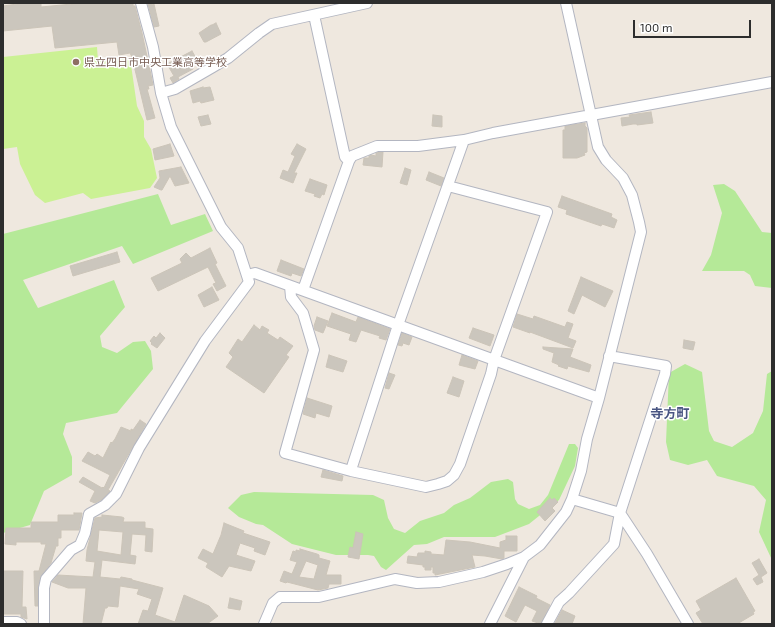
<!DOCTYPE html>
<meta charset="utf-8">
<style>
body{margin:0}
#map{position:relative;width:775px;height:627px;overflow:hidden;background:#efe8df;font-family:"Exo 2",sans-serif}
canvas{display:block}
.frame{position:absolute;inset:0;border:4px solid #2d2d2d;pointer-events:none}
.scale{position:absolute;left:633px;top:20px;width:118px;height:18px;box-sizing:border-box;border:2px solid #2d2d2d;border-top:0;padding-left:5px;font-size:12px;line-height:14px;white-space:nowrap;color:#2d2d2d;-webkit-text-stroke:3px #fff;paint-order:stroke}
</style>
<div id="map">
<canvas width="775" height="627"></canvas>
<div class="frame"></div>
<div class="scale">100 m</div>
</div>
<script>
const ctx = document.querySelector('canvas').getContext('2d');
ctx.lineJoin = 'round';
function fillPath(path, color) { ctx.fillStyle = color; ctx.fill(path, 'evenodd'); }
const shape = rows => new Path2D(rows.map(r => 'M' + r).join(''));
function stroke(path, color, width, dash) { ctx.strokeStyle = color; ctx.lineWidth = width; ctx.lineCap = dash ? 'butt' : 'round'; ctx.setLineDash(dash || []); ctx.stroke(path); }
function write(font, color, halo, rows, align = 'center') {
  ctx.font = font + ' "Exo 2","Noto Sans JP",sans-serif'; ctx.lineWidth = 3; ctx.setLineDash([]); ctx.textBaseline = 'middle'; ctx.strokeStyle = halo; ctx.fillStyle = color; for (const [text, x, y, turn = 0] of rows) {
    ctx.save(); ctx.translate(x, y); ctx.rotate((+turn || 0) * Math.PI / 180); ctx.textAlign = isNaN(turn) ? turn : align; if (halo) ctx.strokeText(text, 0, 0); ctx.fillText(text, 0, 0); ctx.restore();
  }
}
fillPath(shape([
 [724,184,735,191,762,232,772,233,772,288,755,286,750,275,744,271,702,271,711,255,722,213,713,185],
 [158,194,171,225,205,214,213,231,133,264,122,246,23,280,38,308,114,280,125,307,100,336,102,347,117,353,133,342,145,341,151,351,153,369,117,413,66,423,63,434,72,457,72,475,44,491,30,525,3,533,3,234],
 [685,364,702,372,709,431,714,441,732,447,753,433,763,411,767,374,772,371,772,560,759,532,766,500,754,486,717,476,707,460,688,465,670,460,666,442,669,373],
 [569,444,575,444,578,448,575,466,559,500,529,524,495,537,444,537,427,544,414,545,386,570,381,567,374,556,368,555,336,555,292,544,263,525,256,524,239,517,228,508,241,495,254,492,373,495,384,500,388,518,394,529,405,533,420,521,444,513,454,505,470,498,491,482,508,479,513,482,515,499,518,504,529,509,540,505,548,495]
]), '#b5e998');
fillPath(shape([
 [97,47,98,61,130,58,137,106,144,121,144,137,151,149,157,178,150,188,91,199,83,193,45,203,35,195,20,164,17,147,3,149,3,57]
]), '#cbf194');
const building = shape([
 [24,3,41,3,41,7,82,3,133,3,133,6,135,6,142,33,151,75,153,85,148,86,149,89,147,89,155,118,147,120,132,57,130,53,119,55,117,42,55,48,52,26,3,31,3,6,24,3],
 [151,3,152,5,154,4,159,26,154,27,148,4,151,3],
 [216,23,221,34,206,42,204,42,199,33,211,25,212,25,216,23],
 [192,51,196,58,190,61,193,69,178,77,179,79,173,83,170,78,174,76,167,64,192,51],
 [203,87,203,88,210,87,214,100,201,103,200,101,193,103,190,91,203,87],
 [651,112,653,123,637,125,637,124,633,124,622,126,621,118,630,117,629,115,651,112],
 [208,115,211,124,201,126,198,117,208,115],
 [433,115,442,116,442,127,432,126,433,115],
 [585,123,585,126,587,128,587,152,584,153,585,155,577,158,563,158,563,130,565,130,565,126,585,123],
 [170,144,174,156,155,160,153,149,170,144],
 [297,144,306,149,294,173,297,173,293,183,280,178,283,170,288,172,295,156,291,154,297,144],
 [378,152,383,152,382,167,363,165,364,158,369,158,369,156,371,155,376,156,376,153,378,152],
 [181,167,189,183,175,186,170,176,162,190,161,190,154,187,160,178,159,171,181,167],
 [405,168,411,170,407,185,400,183,405,168],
 [429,172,444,178,441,186,426,180,429,172],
 [310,179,327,185,324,195,322,194,320,198,314,196,315,194,305,191,310,179],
 [562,196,612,214,611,217,617,220,614,228,602,224,601,226,566,214,567,210,558,207,562,196],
 [210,248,217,263,215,264,226,286,217,291,213,284,216,283,208,267,158,291,151,278,182,263,180,259,186,253,191,258,210,248],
 [117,252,120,262,73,276,70,266,117,252],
 [281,260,304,269,301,276,292,273,291,276,277,271,281,260],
 [581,277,613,291,605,307,582,295,574,314,568,311,581,277],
 [212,287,219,300,204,307,198,295,212,287],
 [332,313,356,322,358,317,390,329,386,340,379,338,380,336,361,330,356,342,349,340,351,334,327,326,332,313],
 [517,314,533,319,534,316,565,327,567,322,573,324,568,338,576,341,573,348,530,332,530,333,513,327,517,314],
 [317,317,328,321,323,333,315,330,314,326,317,317],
 [254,325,260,330,262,326,269,330,267,333,278,340,280,337,293,346,286,355,289,357,264,393,226,367,233,357,229,353,238,339,242,342,254,325],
 [473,328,494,335,490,346,469,338,473,328],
 [160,333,165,338,157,348,151,344,152,343,150,341,154,336,156,338,160,333],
 [402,333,412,337,409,345,403,343,402,346,398,345,402,333],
 [684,340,695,342,693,350,683,348,684,340],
 [543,347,573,349,570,357,591,365,589,372,568,366,567,369,558,366,559,365,552,362,554,353,543,349,543,347],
 [329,355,347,361,343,372,326,367,329,355],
 [462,355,478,361,475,369,459,365,462,355],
 [389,373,395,375,389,389,385,388,389,373],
 [453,377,464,381,459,397,447,393,453,377],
 [307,398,332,406,329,417,316,413,315,418,303,414,307,398],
 [140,420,146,424,108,490,110,491,101,500,95,503,90,501,95,491,79,482,83,477,102,488,103,487,104,488,110,475,82,461,88,452,95,456,97,454,103,458,111,442,112,443,115,439,121,427,131,431,131,429,133,430,140,420],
 [323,470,343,476,342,481,321,477,323,470],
 [550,498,552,500,554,498,558,502,552,508,555,511,545,521,537,512,550,498],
 [74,513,82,513,79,530,61,530,61,538,58,538,58,546,56,546,51,563,40,578,38,588,38,606,35,606,34,571,39,571,46,544,41,544,41,542,16,542,16,545,5,544,6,528,31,528,31,522,58,522,58,515,74,515,74,513],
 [102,515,122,517,124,518,123,522,145,522,145,528,153,529,153,534,152,552,145,551,146,535,132,534,130,555,136,556,135,564,102,560,100,577,120,579,121,577,132,579,132,580,163,588,155,615,175,622,184,595,209,606,218,616,207,624,138,624,143,610,148,611,152,599,137,594,139,589,120,586,118,607,108,606,107,608,105,608,101,624,83,624,86,588,68,588,52,582,58,575,93,577,95,562,86,561,87,550,95,518,102,517,102,515],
 [99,530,123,532,121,555,97,551,99,530],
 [224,523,244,531,243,533,270,542,265,555,254,551,255,548,240,543,236,555,255,561,251,571,229,566,222,577,206,567,208,563,198,558,203,549,213,554,221,535,224,523],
 [356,532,363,534,359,559,348,557,350,547,353,548,356,532],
 [506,536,517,536,517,551,504,551,504,558,502,559,485,556,472,555,475,567,435,575,435,573,433,573,433,567,431,567,431,570,425,570,425,567,423,567,423,565,407,563,408,556,417,557,418,553,425,553,425,551,431,552,431,554,444,555,446,540,470,542,500,548,500,542,506,540,506,536],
 [300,549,317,554,319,555,319,558,330,561,326,575,341,575,341,584,329,584,328,588,318,590,287,582,286,583,280,581,284,571,292,574,297,562,290,560,293,551,296,552,296,550,300,551,300,549],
 [306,561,318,565,314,579,299,577,306,561],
 [759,559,767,573,761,577,763,582,757,585,753,579,759,575,752,563,759,559],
 [3,571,23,571,22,607,26,607,27,619,21,617,21,614,3,614,3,571],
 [736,578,755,611,753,612,754,614,737,624,703,624,696,613,701,610,696,601,736,578],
 [519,587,537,596,536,598,550,605,541,624,532,621,537,611,525,605,516,622,505,616,519,587],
 [230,598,242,601,240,610,228,608,230,598],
 [562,610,575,616,572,624,555,623,562,610]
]);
fillPath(building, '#cbc6bd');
stroke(building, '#cbc4b8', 1);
const minor = shape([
 [314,15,345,157,349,161],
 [161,93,175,89,213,67,228,58,259,33,272,24,367,3],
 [247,275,255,273,599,398],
 [290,286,291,297,303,313,314,350,285,453,351,471,426,487,438,484,447,481,454,475,460,464,491,374,494,360,547,212,448,186],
 [303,290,349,161,352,156,377,146,418,146,464,140,493,133,772,82],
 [351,470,398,325,464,140],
 [572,499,620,513,647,554,688,624],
 [3,622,17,622,21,624],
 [44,624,44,588,46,579,71,550,80,545,85,533,89,514,105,505,116,494,139,448,205,341,249,282,238,248,221,227,171,127,161,93,153,47,141,3],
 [264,624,273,603,280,597,319,597,395,579,417,583,439,582,483,572,507,564,524,557,540,545,566,512,572,499,581,471,587,439,599,398,641,232,639,222,632,195,623,178,606,160,598,147,566,3],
 [490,624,524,557],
 [547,624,559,602,569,593,614,544,620,513,665,374,666,366,609,356]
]);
stroke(minor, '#b3b6c1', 12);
stroke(minor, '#fff', 10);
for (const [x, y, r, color] of [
 [76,62,4,"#8d6e63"]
]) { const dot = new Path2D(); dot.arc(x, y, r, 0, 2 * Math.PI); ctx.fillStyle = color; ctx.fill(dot); stroke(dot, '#fff', 1.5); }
write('11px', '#785e54', '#fff', [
 ["県立四日市中央工業高等学校",84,62]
], 'left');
write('bold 13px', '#495582', '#fff', [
 ["寺方町",670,414]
]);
</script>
